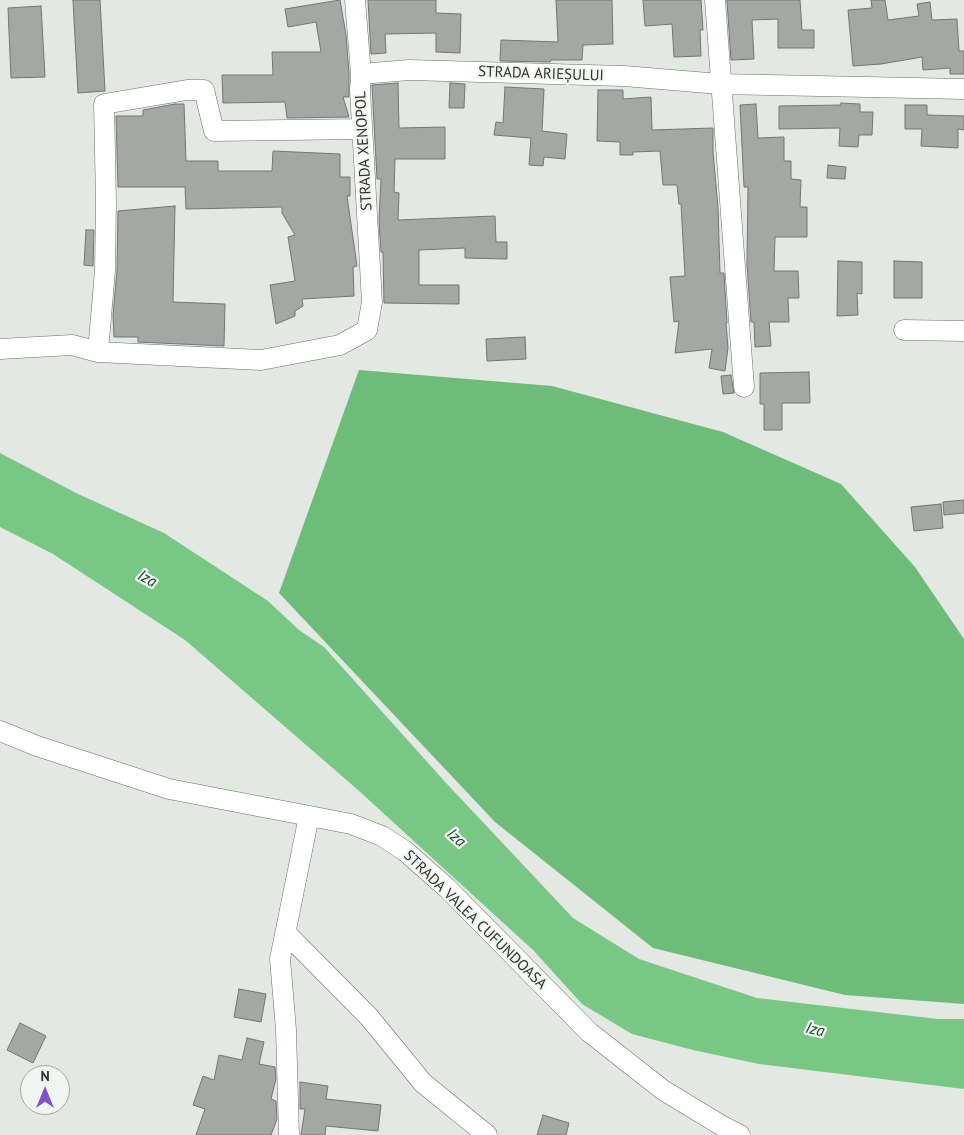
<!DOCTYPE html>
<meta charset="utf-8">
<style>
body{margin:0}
#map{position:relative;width:964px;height:1135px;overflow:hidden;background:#e3e8e3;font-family:"PT Sans",sans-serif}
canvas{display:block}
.north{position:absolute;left:20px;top:1065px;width:50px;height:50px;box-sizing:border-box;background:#f0f5f1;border:1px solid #a3a7a3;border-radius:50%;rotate:0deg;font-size:14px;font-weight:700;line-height:20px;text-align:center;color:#2f312f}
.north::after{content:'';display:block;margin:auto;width:18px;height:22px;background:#8153cb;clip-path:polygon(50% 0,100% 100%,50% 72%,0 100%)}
</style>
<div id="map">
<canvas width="964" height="1135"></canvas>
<div class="north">N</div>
</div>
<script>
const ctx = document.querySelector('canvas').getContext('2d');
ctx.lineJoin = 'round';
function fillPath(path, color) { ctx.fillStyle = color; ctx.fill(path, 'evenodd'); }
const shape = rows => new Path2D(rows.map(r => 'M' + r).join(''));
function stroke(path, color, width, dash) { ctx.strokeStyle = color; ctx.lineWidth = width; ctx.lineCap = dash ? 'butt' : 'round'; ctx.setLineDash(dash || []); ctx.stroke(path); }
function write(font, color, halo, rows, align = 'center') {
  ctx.font = font + ' "PT Sans",sans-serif'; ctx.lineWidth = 4.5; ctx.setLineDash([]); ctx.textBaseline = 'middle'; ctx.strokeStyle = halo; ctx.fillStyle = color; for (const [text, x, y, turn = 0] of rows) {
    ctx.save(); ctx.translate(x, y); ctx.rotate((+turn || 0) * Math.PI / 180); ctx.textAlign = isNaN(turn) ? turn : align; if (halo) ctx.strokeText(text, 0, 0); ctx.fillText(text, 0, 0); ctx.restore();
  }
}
fillPath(shape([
 [359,370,552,386,723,432,841,484,915,567,964,639,964,1004,845,995,653,948,495,822,279,593]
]), '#6ebc7a');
fillPath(shape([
 [0,453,76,493,164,533,268,601,299,630,324,647,447,784,573,918,639,959,757,998,938,1019,964,1019,964,1089,759,1064,693,1050,632,1034,582,1004,533,950,358,790,185,640,53,554,0,527]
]), '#79c785');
const building = shape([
 [73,0,100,0,105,91,78,93,73,0],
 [340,0,346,35,349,74,349,97,343,97,349,117,287,118,285,102,223,103,222,75,273,75,272,52,321,52,316,22,288,27,285,9,340,0],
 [368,0,436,0,436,13,461,14,460,53,436,52,436,33,385,34,386,53,371,54,368,0],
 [556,0,612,0,613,44,583,45,582,60,551,60,550,62,500,61,501,40,558,42,556,0],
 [643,0,701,0,703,30,700,30,701,56,674,57,672,24,645,26,643,0],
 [727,0,800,0,802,30,814,30,814,48,778,48,778,19,752,20,754,59,731,60,727,0],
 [871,0,885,0,888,20,919,16,917,4,930,2,932,20,957,19,959,51,964,51,964,74,950,74,950,68,923,70,922,57,881,64,853,66,848,10,872,8,871,0],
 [41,6,45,77,11,78,8,8,41,6],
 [398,83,399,128,445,127,445,159,395,159,394,192,399,193,398,220,495,216,496,242,507,242,507,259,465,258,465,248,419,250,419,285,459,285,459,304,384,303,383,252,381,252,379,221,381,179,377,179,372,85,398,83],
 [450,83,465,84,464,108,449,108,450,83],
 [505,87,544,89,542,131,567,134,565,159,544,157,543,166,529,165,531,138,494,135,496,122,503,123,505,87],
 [598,90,623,90,623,99,651,97,652,130,713,128,713,152,718,208,720,273,724,273,727,323,726,323,728,348,725,371,709,368,712,349,675,353,679,321,674,322,670,277,685,276,681,204,679,204,677,185,663,185,660,151,633,152,633,155,620,155,620,142,597,141,598,90],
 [841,103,860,104,860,112,873,112,872,135,859,135,858,147,839,146,840,128,779,129,779,106,841,105,841,103],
 [175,104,184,104,186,161,218,161,218,171,272,171,273,151,340,154,340,177,350,177,350,196,347,196,357,266,353,267,354,296,302,299,303,306,295,311,295,316,276,324,270,285,295,281,288,237,295,235,282,213,282,207,186,209,185,187,118,187,116,116,143,116,143,110,175,104],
 [756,104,758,138,784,137,784,161,791,161,791,179,801,180,800,207,807,207,807,237,775,237,774,271,798,271,799,298,788,298,789,322,769,322,771,346,755,347,754,322,751,322,747,264,748,187,744,187,740,105,756,104],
 [905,105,927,105,927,115,964,116,964,130,958,129,958,148,921,146,922,129,905,129,905,105],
 [828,165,846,167,845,179,827,178,828,165],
 [175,206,173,302,225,304,224,346,138,342,138,337,114,337,113,315,117,270,118,211,175,206],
 [86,230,94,230,93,266,84,265,86,230],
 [838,261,862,262,862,294,857,293,858,315,837,316,838,261],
 [894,261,922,262,922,298,894,298,894,261],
 [525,337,526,359,487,361,486,339,525,337],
 [809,372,810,403,782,403,782,430,764,430,764,404,760,404,760,373,809,372],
 [731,375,734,393,723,394,721,376,731,375],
 [964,500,964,513,944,515,943,502,964,500],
 [941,504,943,528,914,531,911,507,941,504],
 [239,989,266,994,261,1022,234,1017,239,989],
 [20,1023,46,1036,33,1063,7,1050,20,1023],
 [247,1038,264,1042,259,1064,275,1067,276,1079,271,1099,276,1101,277,1119,271,1135,196,1135,205,1109,193,1105,203,1076,214,1080,219,1055,242,1060,247,1038],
 [300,1082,328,1086,326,1099,381,1105,378,1131,326,1126,325,1135,301,1135,305,1109,300,1109,300,1082],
 [543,1115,569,1123,566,1135,537,1135,543,1115]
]);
fillPath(building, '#a4a8a5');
stroke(building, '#727672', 1);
const minor = shape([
 [715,0,744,387],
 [361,74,409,70,624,76,720,84,964,89],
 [904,330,964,331],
 [0,349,72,345,98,352,261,360,340,345,367,330,372,302,360,90,361,74,355,0],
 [98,352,105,270,106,202,104,104,187,90,204,90,214,131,362,129],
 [0,731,37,746,169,789,351,824,382,836,405,851,447,888,589,1032,663,1090,724,1127,740,1135],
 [286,933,369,1017,423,1083,487,1135],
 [289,1135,286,1030,280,959,309,816]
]);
stroke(minor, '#696d69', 21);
stroke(minor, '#fff', 20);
write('15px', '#2f312f', '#f0f5f1', [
 ["STRADA ARIEȘULUI",541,74,2],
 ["STRADA XENOPOL",364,151,-93],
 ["STRADA VALEA CUFUNDOASA",475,920,44]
]);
write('italic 16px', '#114a20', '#f0f5f1', [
 ["Iza",147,579,29],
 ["Iza",456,838,42],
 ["Iza",815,1030,14]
]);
</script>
